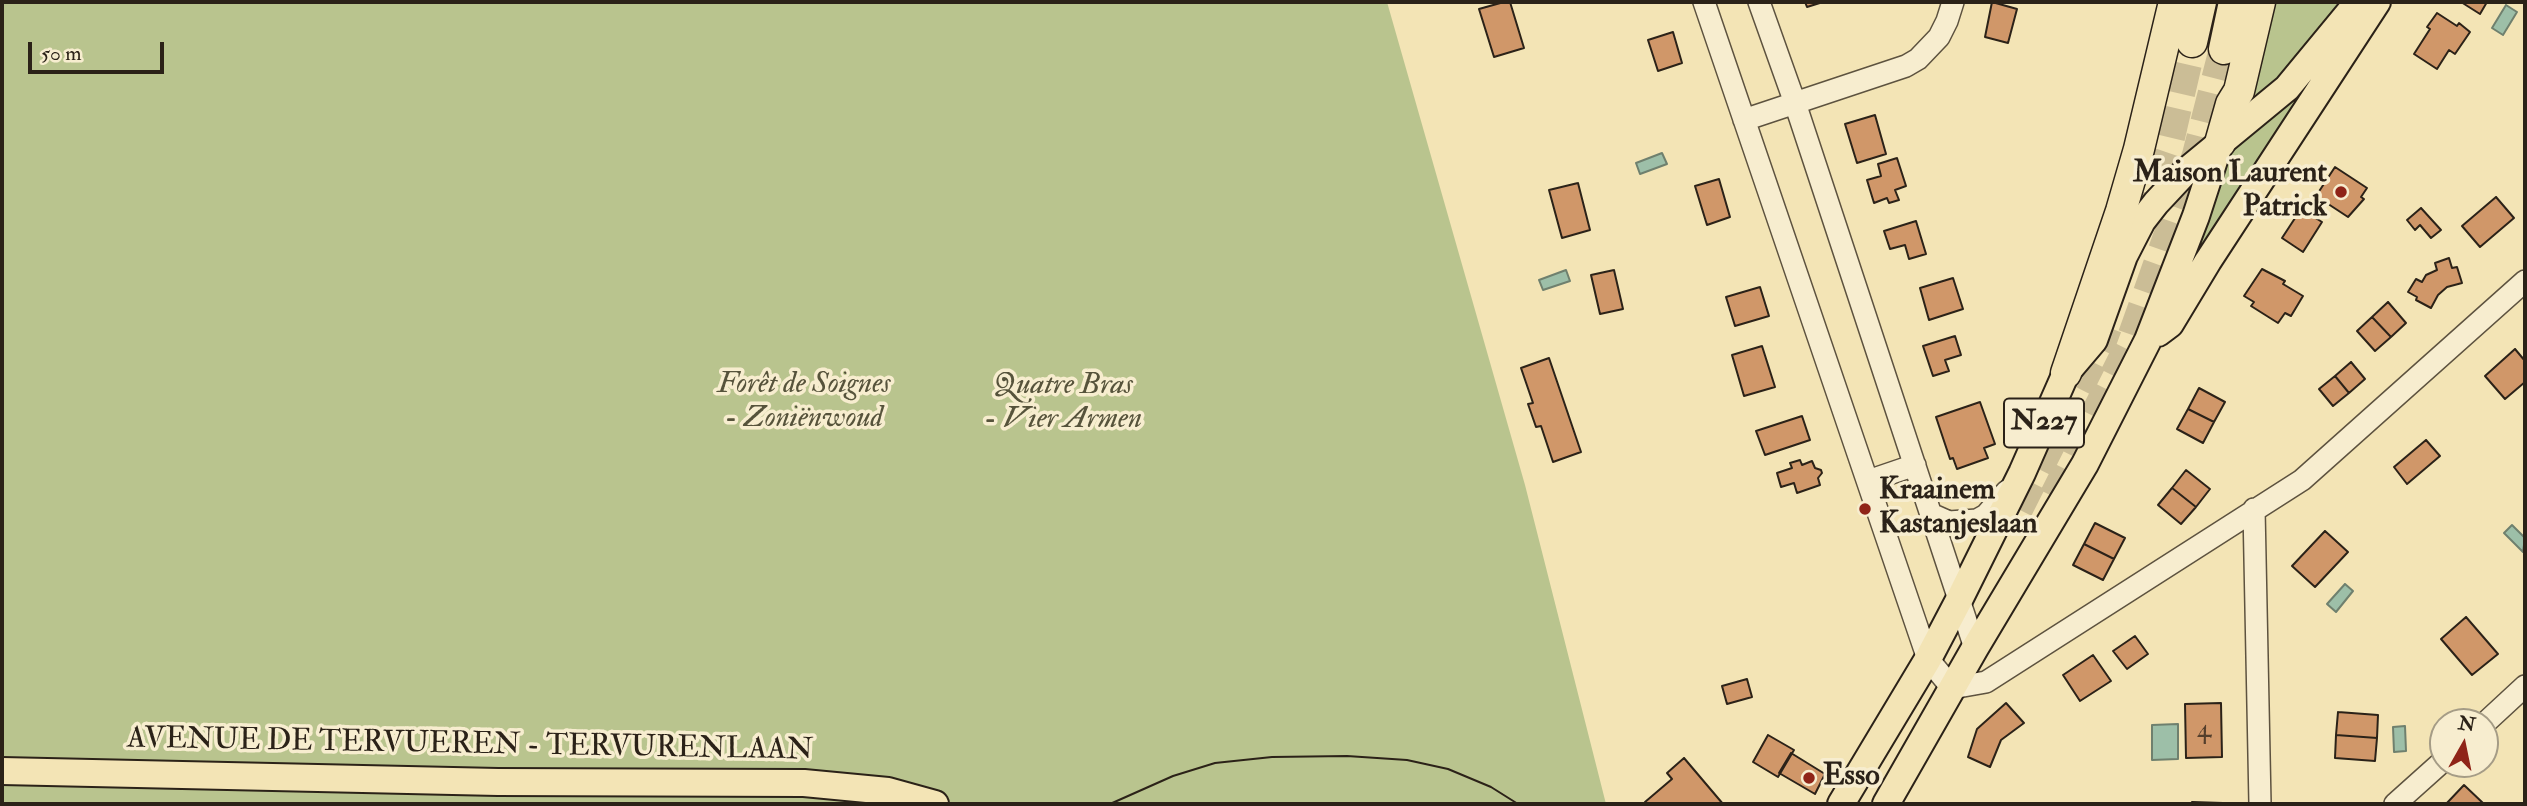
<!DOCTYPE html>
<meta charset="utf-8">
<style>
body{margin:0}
#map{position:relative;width:2527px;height:806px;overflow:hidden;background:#f3e4b5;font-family:"IM FELL Double Pica",serif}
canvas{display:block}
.frame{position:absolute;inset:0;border:4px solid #2b2218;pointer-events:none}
.north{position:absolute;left:2429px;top:708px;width:70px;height:70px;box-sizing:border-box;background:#f7edcf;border:2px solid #a59c86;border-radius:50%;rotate:9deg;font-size:19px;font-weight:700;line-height:28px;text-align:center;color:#2b2218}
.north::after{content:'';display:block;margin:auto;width:24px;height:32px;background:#8f2418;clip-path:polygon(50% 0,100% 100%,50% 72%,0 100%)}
.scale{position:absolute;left:28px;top:42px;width:136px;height:32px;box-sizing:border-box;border:4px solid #2b2218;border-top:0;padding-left:9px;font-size:21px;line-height:24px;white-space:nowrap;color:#2b2218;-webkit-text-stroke:5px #f7edcf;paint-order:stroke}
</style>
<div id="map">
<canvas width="2527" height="806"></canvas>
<div class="frame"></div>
<div class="north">N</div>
<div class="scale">50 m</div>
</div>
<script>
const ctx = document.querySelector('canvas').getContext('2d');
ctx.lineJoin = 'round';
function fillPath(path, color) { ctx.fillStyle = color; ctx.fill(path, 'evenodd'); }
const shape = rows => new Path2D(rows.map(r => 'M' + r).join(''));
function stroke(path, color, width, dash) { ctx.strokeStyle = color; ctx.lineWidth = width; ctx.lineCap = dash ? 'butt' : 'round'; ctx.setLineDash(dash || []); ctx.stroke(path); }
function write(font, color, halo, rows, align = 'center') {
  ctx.font = font + ' "IM FELL Double Pica",serif'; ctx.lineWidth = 7; ctx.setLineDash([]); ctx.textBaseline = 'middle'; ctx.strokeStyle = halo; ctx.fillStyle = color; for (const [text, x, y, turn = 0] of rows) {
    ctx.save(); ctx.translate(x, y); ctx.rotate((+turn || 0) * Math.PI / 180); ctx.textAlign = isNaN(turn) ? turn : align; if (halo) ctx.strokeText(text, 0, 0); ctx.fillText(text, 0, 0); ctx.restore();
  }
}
fillPath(shape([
 [2,2,1387,2,1525,485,1606,804,2,804],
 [2273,2,2341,2,2279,78,2260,95,2257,95,2253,92],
 [2311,79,2200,250,2197,248,2230,151]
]), '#b9c48e');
const water = shape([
 [2506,5,2517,12,2503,35,2492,28,2506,5],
 [1662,153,1667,164,1640,174,1636,163,1662,153],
 [1566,270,1570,281,1543,290,1539,280,1566,270],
 [2512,525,2525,538,2523,552,2504,533,2512,525],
 [2345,584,2353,591,2336,612,2327,604,2345,584],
 [2178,724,2178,759,2152,760,2152,725,2178,724],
 [2405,726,2406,751,2394,752,2393,727,2405,726]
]);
fillPath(water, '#9dbfa8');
stroke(water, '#6f806e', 2);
const building = shape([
 [1504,2,1510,2,1524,48,1494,57,1479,9,1504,2],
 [1805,2,1823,2,1807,7,1805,2],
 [1992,2,2017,9,2008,43,1985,37,1992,2],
 [2461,2,2487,2,2480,14,2461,2],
 [2437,13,2457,26,2459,23,2470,32,2455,54,2449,50,2437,69,2414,54,2430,29,2427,27,2437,13],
 [1673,32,1682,63,1658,71,1648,40,1673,32],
 [1875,115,1886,154,1857,163,1845,124,1875,115],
 [1897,158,1906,186,1895,190,1899,200,1889,203,1887,198,1874,203,1867,180,1881,176,1878,164,1897,158],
 [2335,167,2367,188,2361,197,2364,199,2348,217,2316,196,2335,167],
 [1719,179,1730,217,1707,225,1695,186,1719,179],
 [1578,183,1590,230,1562,238,1549,190,1578,183],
 [2496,197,2514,218,2480,247,2462,226,2496,197],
 [2421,208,2441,230,2431,238,2420,225,2415,230,2407,220,2421,208],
 [2301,209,2322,222,2303,252,2282,238,2301,209],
 [1916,221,1926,254,1909,259,1905,245,1890,249,1884,231,1916,221],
 [2449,258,2452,268,2457,267,2462,283,2447,287,2438,295,2431,308,2416,300,2417,297,2408,292,2416,279,2422,282,2426,275,2437,270,2435,263,2449,258],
 [2262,269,2285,281,2283,284,2303,296,2291,316,2285,313,2278,323,2251,306,2254,302,2244,296,2262,269],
 [1614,270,1623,309,1600,314,1591,275,1614,270],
 [1953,278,1963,309,1929,320,1920,288,1953,278],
 [1760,287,1769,316,1735,326,1726,297,1760,287],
 [2388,302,2406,323,2391,337,2372,317,2388,302],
 [2372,317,2391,337,2375,351,2357,331,2372,317],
 [1955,336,1961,355,1945,360,1949,371,1933,376,1923,346,1955,336],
 [1762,346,1775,387,1744,396,1732,355,1762,346],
 [2515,349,2525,361,2525,382,2505,399,2485,376,2515,349],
 [1549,358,1581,452,1553,462,1541,426,1536,427,1528,404,1533,403,1521,368,1549,358],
 [2351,362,2365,379,2349,393,2335,376,2351,362],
 [2335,376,2349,393,2333,406,2319,389,2335,376],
 [2199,388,2225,402,2214,422,2188,409,2199,388],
 [1980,402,1995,444,1984,448,1988,458,1957,469,1953,458,1950,459,1936,417,1980,402],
 [2188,409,2214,422,2203,443,2177,429,2188,409],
 [1802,416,1810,440,1765,455,1756,431,1802,416],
 [2426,440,2440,456,2407,484,2394,467,2426,440],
 [1800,460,1802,465,1812,461,1815,468,1821,470,1822,473,1818,478,1820,485,1797,493,1794,483,1781,487,1777,473,1792,468,1790,463,1800,460],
 [2186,470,2210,489,2196,507,2172,488,2186,470],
 [2172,488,2196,507,2181,524,2158,505,2172,488],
 [2095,523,2125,538,2114,559,2084,544,2095,523],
 [2325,531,2348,552,2315,587,2292,566,2325,531],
 [2084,544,2114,559,2103,580,2073,565,2084,544],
 [2466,617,2498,654,2472,675,2441,639,2466,617],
 [2135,636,2148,654,2127,669,2113,651,2135,636],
 [2093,655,2111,681,2080,701,2063,675,2093,655],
 [1747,679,1752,697,1727,704,1722,686,1747,679],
 [2006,703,2024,723,2001,740,1990,767,1968,757,1977,729,2006,703],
 [2221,703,2222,757,2186,758,2185,704,2221,703],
 [2338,712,2378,715,2377,738,2336,735,2338,712],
 [1768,735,1794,750,1778,777,1753,762,1768,735],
 [2336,735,2377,738,2375,761,2335,758,2336,735],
 [1791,753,1825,774,1815,794,1779,773,1791,753],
 [1684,758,1723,804,1647,804,1645,802,1672,779,1667,773,1684,758],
 [2464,785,2484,804,2446,804,2464,785],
 [2192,802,2223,803,2223,804,2192,804,2192,802]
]);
fillPath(building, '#d09769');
stroke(building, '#2b2218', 2);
stroke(shape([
 [2142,223,2167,150,2192,42],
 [2054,497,2128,349,2197,155,2224,49],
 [2018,509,2101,343,2107,327]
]), '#cbbd96', 30, [30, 15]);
const minor = shape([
 [1704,2,1928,659,1952,688,1986,682,2302,480,2525,281],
 [1759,2,1795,103,1975,648],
 [1744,120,1906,66,1918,59,1939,37,1947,21,1953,2],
 [1868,481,1915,465],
 [2254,509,2260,804],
 [1931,514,1949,522,1977,520,1986,515,2007,491],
 [2485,723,2525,686],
 [2395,804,2443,761]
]);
const major = shape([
 [2158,333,2170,324,2208,261,2377,2],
 [2,771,498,782,804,783,888,791,935,804],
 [1841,804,1928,659,1959,600,2022,473,2066,373,2094,340,2124,256,2142,221,2156,203,2185,172,2287,88,2358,2],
 [1886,804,1975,648,2085,464,2148,340,2196,216,2219,145]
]);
const highway = shape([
 [2192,42,2201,2],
 [2224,49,2234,2],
 [2220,143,2231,104,2239,91,2260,2],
 [2066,373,2121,211,2139,149,2174,2]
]);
stroke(minor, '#5d523f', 24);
stroke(major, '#2b2218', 30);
stroke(highway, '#2b2218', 33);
stroke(minor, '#f7edcf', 21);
stroke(major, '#f3e4b5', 26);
stroke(highway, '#f3e4b5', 30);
stroke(shape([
 [1110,804,1173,776,1215,763,1272,757,1347,756,1407,760,1448,769,1491,787,1518,804]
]), '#2b2218', 2);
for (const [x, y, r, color] of [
 [2341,192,7,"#8f2418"],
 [1865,509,7,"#8f2418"],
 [1809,778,7,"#8f2418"]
]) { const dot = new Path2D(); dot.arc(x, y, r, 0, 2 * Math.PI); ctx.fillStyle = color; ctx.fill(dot); stroke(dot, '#f7edcf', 2.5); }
write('26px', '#543f2c', null, [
 ["4",2204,731]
]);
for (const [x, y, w] of [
 [2044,423,80]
]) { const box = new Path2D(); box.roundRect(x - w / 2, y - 24.5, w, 49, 5); ctx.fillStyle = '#f7edcf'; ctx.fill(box); stroke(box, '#2b2218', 2); }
write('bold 28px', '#2b2218', null, [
 ["N227",2044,423]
]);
write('bold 30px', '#2b2218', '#f7edcf', [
 ["Maison Laurent",2327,175,"right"],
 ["Patrick",2327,209,"right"],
 ["Kraainem",1879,492],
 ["Kastanjeslaan",1879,526],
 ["Esso",1823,778]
], 'left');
write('italic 30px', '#56533b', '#f7edcf', [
 ["Forêt de Soignes",804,386],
 ["- Zoniënwoud",804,420],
 ["Quatre Bras",1063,387],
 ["- Vier Armen",1063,421]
]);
write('30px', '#2b2218', '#f7edcf', [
 ["AVENUE DE TERVUEREN - TERVURENLAAN",470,746,1]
]);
</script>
